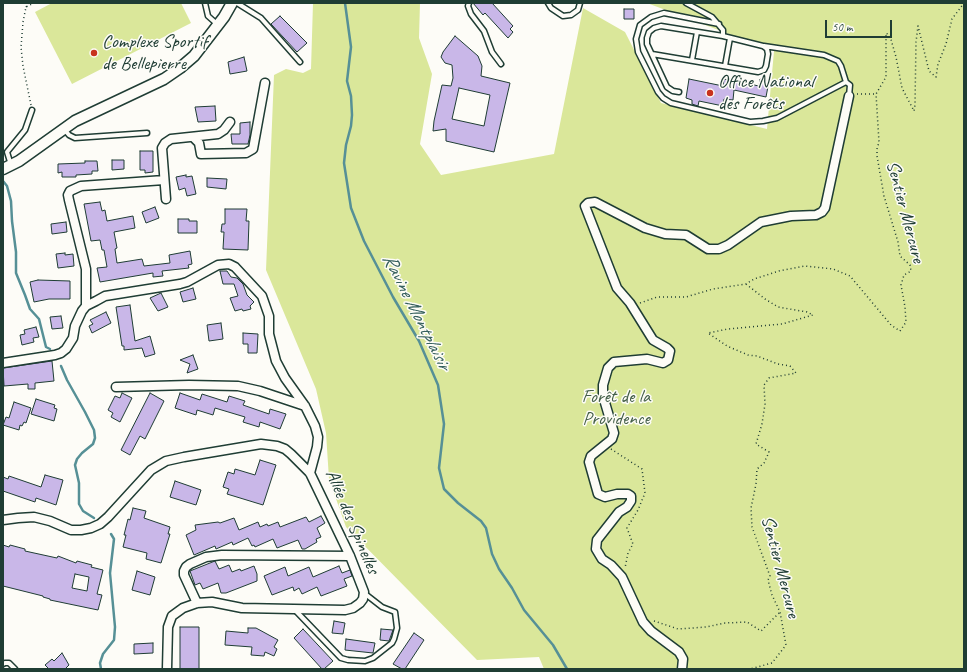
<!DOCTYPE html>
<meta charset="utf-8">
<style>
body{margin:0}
#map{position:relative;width:967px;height:672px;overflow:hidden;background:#fdfcf7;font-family:Caveat,sans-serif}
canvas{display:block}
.frame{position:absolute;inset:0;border:4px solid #1f3d34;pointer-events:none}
.scale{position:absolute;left:825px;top:20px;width:67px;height:18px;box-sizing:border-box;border:2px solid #1f3d34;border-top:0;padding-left:5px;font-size:12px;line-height:14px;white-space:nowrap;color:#1f3d34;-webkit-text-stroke:3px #fdfcf7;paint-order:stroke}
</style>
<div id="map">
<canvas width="967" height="672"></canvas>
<div class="frame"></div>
<div class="scale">50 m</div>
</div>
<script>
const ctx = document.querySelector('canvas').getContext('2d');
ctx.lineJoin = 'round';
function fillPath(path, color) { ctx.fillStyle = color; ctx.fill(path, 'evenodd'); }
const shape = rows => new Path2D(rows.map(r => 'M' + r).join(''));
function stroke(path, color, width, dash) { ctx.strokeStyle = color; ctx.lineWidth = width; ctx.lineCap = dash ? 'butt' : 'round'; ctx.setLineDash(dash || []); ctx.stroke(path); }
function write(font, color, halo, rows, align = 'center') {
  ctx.font = font + ' Caveat,sans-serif'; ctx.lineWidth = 3; ctx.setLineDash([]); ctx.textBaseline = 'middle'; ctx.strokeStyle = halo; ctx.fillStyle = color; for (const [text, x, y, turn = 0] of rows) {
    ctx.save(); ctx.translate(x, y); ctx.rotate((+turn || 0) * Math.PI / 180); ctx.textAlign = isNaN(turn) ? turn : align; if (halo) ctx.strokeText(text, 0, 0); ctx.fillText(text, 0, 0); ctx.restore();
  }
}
fillPath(shape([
 [52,3,181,3,191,23,72,84,35,12],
 [313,3,420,3,419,38,432,74,420,144,441,175,554,154,583,8,625,32,661,103,767,129,774,51,647,3,964,3,964,669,544,669,539,657,477,660,346,527,329,479,326,433,316,389,266,270,274,75,286,69,303,73,311,69]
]), '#dae79a');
stroke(shape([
 [345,3,351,47,347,81,351,96,352,115,351,126,346,145,344,163,351,208,364,241,393,297,419,341,438,385,444,424,439,468,444,489,458,503,481,521,486,528,492,554,499,569,512,588,524,610,553,645,567,669],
 [3,181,7,186,11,201,12,221,16,252,16,273,25,295,30,309,39,319,46,347,50,349],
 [61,366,67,380,85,412,94,430,95,438,93,444,82,453,77,459,75,465,79,483,79,504,83,511,94,518],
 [101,669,100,663,103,654,114,640,115,627,110,573,114,539,111,534]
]), '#569096', 2.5);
const building = shape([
 [473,3,492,3,513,26,510,29,513,32,508,38,485,13,483,15,473,3],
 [624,9,634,9,634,19,624,19,624,9],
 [280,16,307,43,297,52,271,24,280,16],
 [455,36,478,56,482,66,481,76,510,83,494,152,446,141,446,129,433,131,434,121,442,85,451,86,453,78,452,65,445,63,441,57,443,52,455,36],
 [459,88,490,95,484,126,452,119,459,88],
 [244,57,247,71,230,74,228,62,244,57],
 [689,79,723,86,724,79,759,86,760,79,769,81,766,97,734,90,733,100,724,99,723,106,699,101,698,106,692,104,692,100,686,98,689,79],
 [215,106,216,121,198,122,195,107,215,106],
 [250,122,250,135,248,144,232,144,231,134,240,134,240,123,250,122],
 [140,151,153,151,153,172,145,173,145,170,140,170,140,151],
 [112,160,124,160,124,169,112,170,112,160],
 [85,161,97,161,98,171,92,171,92,174,76,175,76,177,62,177,62,172,58,173,58,164,85,163,85,161],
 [186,175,186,177,192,176,196,194,187,196,185,188,179,190,176,177,186,175],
 [207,178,227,179,226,189,207,187,207,178],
 [100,202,102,211,105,210,107,221,133,216,135,228,114,232,117,248,115,249,117,263,142,259,144,266,170,263,169,255,190,251,192,264,188,265,189,268,162,271,163,276,153,277,153,273,100,282,97,268,107,267,104,250,102,250,100,240,91,241,84,204,100,202],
 [155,207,159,218,146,223,142,212,155,207],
 [225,209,247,209,246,221,249,221,248,250,223,249,224,232,221,232,222,224,225,224,225,209],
 [178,219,189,219,189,221,197,221,197,233,178,233,178,219],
 [66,222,67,232,52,234,51,224,66,222],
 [65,253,65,255,73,254,74,266,58,268,56,254,65,253],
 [220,271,227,271,231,277,237,278,243,284,247,295,254,302,250,306,251,309,243,311,242,309,235,311,230,298,238,296,234,284,223,284,220,271],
 [38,280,70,281,70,299,49,299,34,302,30,282,38,280],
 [193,288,196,299,183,302,180,292,193,288],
 [161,293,168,307,158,311,150,298,161,293],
 [130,305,135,341,150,336,155,354,145,357,142,348,124,350,124,346,122,346,116,307,130,305],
 [106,312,111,323,92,333,89,326,93,324,90,320,106,312],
 [61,316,63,328,52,329,50,317,61,316],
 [221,323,223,339,209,341,207,325,221,323],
 [36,327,39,337,33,338,34,342,22,345,20,335,25,334,24,330,36,327],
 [243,333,258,334,257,353,248,353,248,344,243,344,243,333],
 [193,355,198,369,187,373,190,364,180,360,193,355],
 [52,361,54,381,35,383,35,389,28,389,28,384,4,386,3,368,52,361],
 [122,393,132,398,120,422,111,417,113,413,108,410,115,396,120,398,122,393],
 [150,393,164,401,145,439,140,436,130,455,121,450,150,393],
 [180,393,200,400,202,394,227,402,229,396,245,401,243,405,269,414,270,409,286,414,280,429,260,422,259,427,243,422,245,417,215,408,213,415,197,410,196,415,175,408,180,393],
 [36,399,55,405,54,408,57,409,54,421,31,414,36,399],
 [14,402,31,408,26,423,24,422,22,426,20,425,19,430,3,425,6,417,9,418,14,402],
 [260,460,276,465,263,505,227,494,229,489,223,487,228,472,234,474,235,469,255,475,260,460],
 [45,475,63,480,56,505,36,498,35,502,3,491,3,477,8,479,9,476,41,487,45,475],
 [175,481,201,490,196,505,170,497,175,481],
 [133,508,146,511,144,518,170,527,168,534,170,534,161,563,146,559,147,553,123,547,126,535,124,535,128,519,130,520,133,508],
 [321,516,325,523,317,528,321,537,316,539,317,542,305,549,302,549,298,540,277,548,273,539,255,547,254,545,252,546,248,538,233,545,232,542,216,549,215,546,194,555,186,535,196,530,195,525,218,522,220,523,234,518,239,530,258,522,260,527,267,524,268,526,278,522,280,527,306,517,309,522,321,516],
 [3,545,9,547,10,545,25,549,25,551,57,558,58,556,76,563,77,561,92,565,91,567,103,570,97,594,102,595,98,610,50,600,50,599,43,597,43,596,3,586,3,545],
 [75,574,89,577,87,591,72,588,75,574],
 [215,561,219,569,229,565,232,572,240,569,241,571,254,566,257,574,257,581,226,593,221,593,218,583,203,589,200,583,195,585,190,571,215,561],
 [339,566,342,573,350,570,352,576,344,579,347,586,321,596,317,587,302,594,299,588,294,591,293,587,272,595,264,576,285,567,288,576,309,567,313,577,339,566],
 [137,571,155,577,150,595,132,590,137,571],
 [334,621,345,623,343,634,332,633,334,621],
 [180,627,199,627,199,669,180,669,180,627],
 [248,628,256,628,278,640,274,647,277,649,274,656,265,652,264,656,251,655,252,647,225,645,226,631,248,633,248,628],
 [303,629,333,661,324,669,322,669,294,638,303,629],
 [381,629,393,630,389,641,380,640,381,629],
 [414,633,424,640,405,669,402,669,393,664,414,633],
 [346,639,375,643,373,653,345,650,346,639],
 [153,643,153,653,134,654,134,644,153,643],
 [62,653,69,665,65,669,49,669,45,665,52,659,54,661,62,653]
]);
fillPath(building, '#c9b7e8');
stroke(building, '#1f3d34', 1);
const service = shape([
 [205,3,208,16,217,24],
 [237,3,261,18,300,62],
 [469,3,468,6,471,14,484,31,492,52,501,64],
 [548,3,551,8,563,16,571,15,578,10,580,3],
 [686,3,712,17,723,30,723,36],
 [719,24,664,13,651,17,640,25,636,39,638,52,658,92,663,98,671,103,750,122,763,121,777,118,846,82,850,85,849,96],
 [764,46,824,55,838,61,841,66,846,82],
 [652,54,758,72,764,70,766,66,768,54,767,49,763,46,723,36,661,26,654,28,649,32,647,38,647,44,667,87,673,91,679,92],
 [692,60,697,32],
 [725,66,730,38],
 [64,129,69,135,75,138,147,133],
 [11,165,7,152,25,130,32,110],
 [295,610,341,658,348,660,365,661,373,658,392,643,394,639,397,628,395,612,382,607,364,593],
 [3,664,5,663,9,663,15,669]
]);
const minor = shape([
 [193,137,199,143,201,154,246,153,253,149,265,83],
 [166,199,162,148,165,143,171,139,218,134,224,130,230,122],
 [86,306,86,269,69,200,68,195,70,191,81,186,164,180],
 [3,363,55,355,61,353,66,349,73,338,75,326,82,311,86,306,96,301,105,296,180,284,187,282,218,265,229,264,235,267,262,296,269,316,269,334,276,361,285,378,305,406,315,426,318,437,317,447,310,473],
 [116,387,189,385,238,386,260,391,305,406],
 [3,520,18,518,34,517,50,521,71,530,81,530,91,528,100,524,108,517,151,470,166,461,184,457,261,444,277,446,285,449,291,454,310,473,350,556,364,592,363,599,360,603,353,608,345,610,242,608,212,602,197,603,183,608,172,616,168,627,167,669],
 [197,603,184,575,184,571,186,567,190,564,206,557,222,555,350,556],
 [682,669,683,659,679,652,651,631,643,622,622,577,611,565,602,559,596,549,597,540,619,512,627,507,631,501,631,496,628,494,617,494,605,497,598,494,589,462,591,456,612,439,614,433,603,396,603,385,608,368,614,362,647,359,663,363,668,360,670,351,667,348,653,340,630,303,617,288,585,206,588,203,595,202,645,228,665,234,686,235,708,249,719,249,728,245,761,222,791,216,816,215,822,212,825,208,849,96]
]);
const tertiary = shape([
 [3,169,19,161,75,121,164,79,180,68,194,56,224,17,232,3]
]);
stroke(service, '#1f3d34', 7);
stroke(minor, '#1f3d34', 11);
stroke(tertiary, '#1f3d34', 13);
stroke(shape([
 [26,7,29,3],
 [857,94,875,94],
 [31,105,23,66,21,47,23,22,26,7,34,3],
 [746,284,765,299,778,307,807,312,813,315,782,324,728,329,708,333,727,346,748,355,757,356,778,364,790,366,796,373,769,378,764,385,765,404,762,424,756,444,769,452,764,463,757,469,756,484,751,508,752,527,770,576,768,580,772,595,780,612,786,645,772,663,750,669],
 [640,303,657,297,686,297,713,289,746,284,754,279,779,271,805,266,833,269,850,276,891,325,900,331,906,322,905,307,901,285,904,275,911,271,910,265,900,256,898,242,884,196,877,156,877,149,879,142,876,94,886,77,886,33,890,36,896,57,902,88,914,111,915,105,916,42,918,26,929,71,936,77,938,64,946,44,952,19,964,3],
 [611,449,642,469,645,493,638,510,627,528,633,544,628,553,625,568],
 [654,621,678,629,706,627,725,623,747,622,761,631,780,612]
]), '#1f3d34', 1.5, [1, 3]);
stroke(service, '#fdfcf7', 4);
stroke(minor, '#fdfcf7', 8);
stroke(tertiary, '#fdfcf7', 10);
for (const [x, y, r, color] of [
 [94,53,4,"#c8321e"],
 [710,93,4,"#c8321e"]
]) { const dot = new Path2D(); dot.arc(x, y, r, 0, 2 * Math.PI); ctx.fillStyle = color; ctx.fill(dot); stroke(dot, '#fdfcf7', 1.5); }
write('19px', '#1f3d34', '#fdfcf7', [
 ["Complexe Sportif",102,42],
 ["de Bellepierre",102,64],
 ["Office National",718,82],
 ["des Forêts",718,104]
], 'left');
write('19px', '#1f3d34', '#fdfcf7', [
 ["Sentier Mercure",905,212,75],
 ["Allée des Spinelles",352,522,67],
 ["Sentier Mercure",780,567,75]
]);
write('19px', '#445f48', '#fdfcf7', [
 ["Forêt de la",616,397],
 ["Providence",616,419]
]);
write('italic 20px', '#36605d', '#fdfcf7', [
 ["Ravine Montplaisir",416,312,63]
]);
</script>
